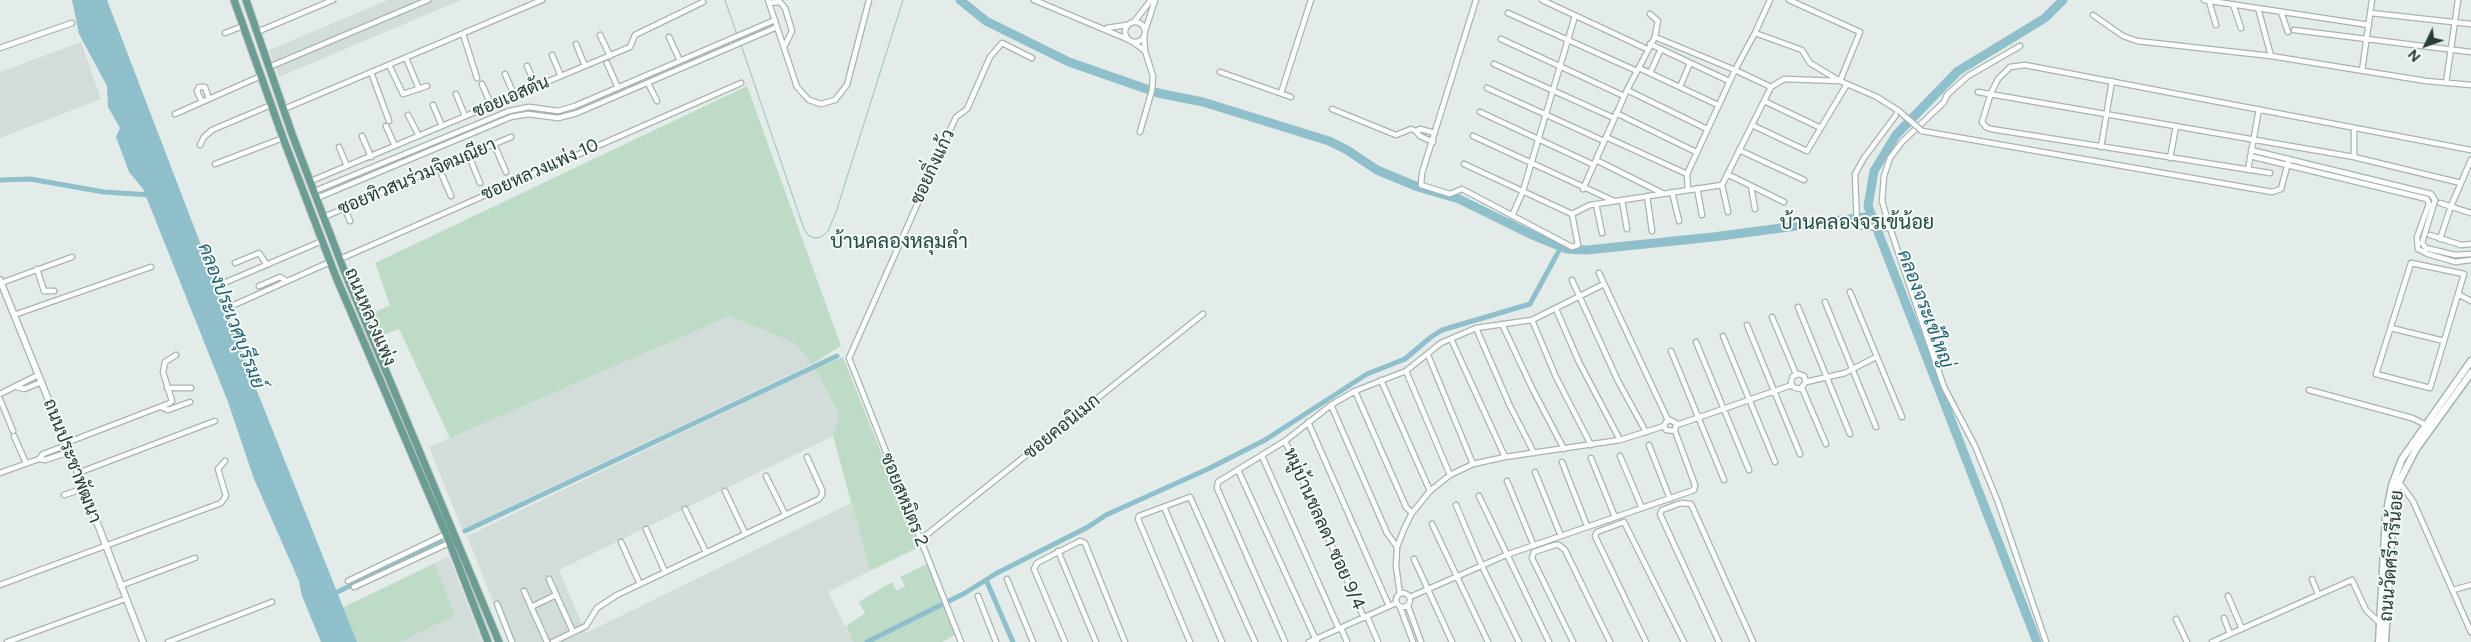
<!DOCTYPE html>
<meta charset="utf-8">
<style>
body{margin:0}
#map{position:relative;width:2471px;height:642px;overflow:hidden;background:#e4ece9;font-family:Figtree,sans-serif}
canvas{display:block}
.north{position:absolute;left:2401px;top:20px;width:50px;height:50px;-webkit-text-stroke:4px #f4f9f6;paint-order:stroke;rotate:228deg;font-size:14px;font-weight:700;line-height:20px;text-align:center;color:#253c37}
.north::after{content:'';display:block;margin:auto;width:18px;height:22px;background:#253c37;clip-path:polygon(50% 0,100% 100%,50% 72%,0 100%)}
</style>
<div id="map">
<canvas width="2471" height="642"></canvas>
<div class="north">N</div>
</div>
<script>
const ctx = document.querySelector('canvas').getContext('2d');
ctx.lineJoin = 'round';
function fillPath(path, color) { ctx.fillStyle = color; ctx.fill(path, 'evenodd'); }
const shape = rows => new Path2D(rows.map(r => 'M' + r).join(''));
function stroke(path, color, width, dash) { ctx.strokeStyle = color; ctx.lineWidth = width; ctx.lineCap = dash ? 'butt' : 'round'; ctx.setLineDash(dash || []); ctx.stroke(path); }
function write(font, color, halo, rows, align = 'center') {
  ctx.font = font + ' Figtree,Sarabun,sans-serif'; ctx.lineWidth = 4; ctx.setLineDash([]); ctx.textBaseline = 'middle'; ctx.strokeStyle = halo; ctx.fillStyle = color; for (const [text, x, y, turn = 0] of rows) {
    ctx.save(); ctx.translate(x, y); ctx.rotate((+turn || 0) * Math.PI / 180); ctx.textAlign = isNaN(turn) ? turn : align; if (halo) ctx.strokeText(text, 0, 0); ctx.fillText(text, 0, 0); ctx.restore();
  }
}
fillPath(shape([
 [388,0,461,0,279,77,269,50],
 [81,42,101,99,0,138,0,72],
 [730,316,794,343,812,364,462,529,429,447],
 [815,369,839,414,833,436,559,570,586,633,851,503,870,571,828,592,853,642,509,642,467,536],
 [449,556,482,642,400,642,455,616,435,563]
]), '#d2dcd8');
fillPath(shape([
 [747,86,841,346,812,364,794,343,730,316,450,438,399,329,380,336,371,314,390,305,375,263],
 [843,357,919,547,870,571,833,436,839,414,815,369],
 [435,563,455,616,400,642,357,642,342,608],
 [927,564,955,635,942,642,853,642,846,626,865,613,859,602,892,582,897,591,905,586,900,577]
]), '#bedbc8');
fillPath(shape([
 [72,0,107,0,257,391,357,642,321,642,302,596,299,581,254,479,228,402,143,189,129,172,116,137,120,128,108,107,107,86,79,34]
]), '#90bfcc');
stroke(shape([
 [725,0,737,35],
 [739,39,804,229,809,236,815,238,821,237,828,231,836,212,903,0]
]), '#90bfcc', 1);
stroke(shape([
 [0,180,30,179,104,192,151,195],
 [465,531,837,356],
 [987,582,1013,642],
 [331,595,441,542],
 [867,642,965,593,997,573,1088,527,1106,515,1210,468,1265,440,1367,374,1405,359,1431,337,1442,330,1530,304,1561,247]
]), '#90bfcc', 5);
stroke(shape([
 [960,0,986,21,1069,62,1158,93,1203,102,1329,141,1347,150,1377,170,1418,187,1459,199,1530,234,1567,249,1587,250,1713,237,1872,216],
 [2037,642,1868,206,1874,171,1896,135,1958,71,2045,18,2063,0]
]), '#90bfcc', 9);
const minor = shape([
 [768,0,797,87,809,100,821,104,835,100,847,85,869,0],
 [1034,0,1127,39],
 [1476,0,1422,173,1421,185,1450,194,1462,189,1572,247,1578,245,1572,214],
 [1542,0,1647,49],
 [1770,0,1755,33,1802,50,1810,63,1840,81,1860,32,1789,0],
 [2204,0,2369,25],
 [2209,1,2216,25],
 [769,3,780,2,785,8,792,31,784,47],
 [2233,4,2241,28],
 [2258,8,2271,56],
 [2281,12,2288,32],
 [1508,13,1637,71],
 [2371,13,2471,24],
 [1650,14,1658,21,1655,37,1735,70,1755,33],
 [2093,15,2123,36,2137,41,2271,56,2426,81,2471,85],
 '1125 32a10 10 0 1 1 20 0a10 10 0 1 1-20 0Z',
 [1134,22,1151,0],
 [1107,28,1127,25],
 [2294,30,2471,52],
 [1145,31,1155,0],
 [257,32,333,0],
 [225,33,243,26],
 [463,34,477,78],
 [600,35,610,56],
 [669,37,680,61],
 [1501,39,1624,96],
 [1133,42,1145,51],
 [576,44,585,66],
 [1650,44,1729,81],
 [0,48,72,23],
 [552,55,561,76],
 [406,58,419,89],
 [607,63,618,88],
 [1494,64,1614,118],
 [389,65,403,94,427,86],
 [527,66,536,86],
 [269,67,428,0],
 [1639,68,1718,105],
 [2362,71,2372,0],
 [371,72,389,121],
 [1220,72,1291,97],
 [1650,73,1661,49],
 [505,74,514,95],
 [648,83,657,101],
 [2446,83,2458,0],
 [482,84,491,105],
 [1680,87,1690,63],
 [1487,88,1604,141],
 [1627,90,1707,129],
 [1978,92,2354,157,2461,183],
 [1281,93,1311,0],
 [456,94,465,116],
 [1764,101,1821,128],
 [202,102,197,91,199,87,205,87,209,99],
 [433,105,442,126],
 [284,109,542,0],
 [1332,109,1396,135,1411,129,1416,131,1420,129,1435,133],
 [1480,112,1594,165],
 [1616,113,1696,152],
 [175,114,261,76],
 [408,115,419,136],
 [1752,125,1807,151,1847,84],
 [386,126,395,146],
 [1416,131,1420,136,1433,142],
 [1922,131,2272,192,2281,189,2289,159],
 [1140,132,1152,90,1153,76,1145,51,1144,37],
 [362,136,371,157],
 [1473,136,1614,201],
 [1606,137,1687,174],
 [494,144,506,172],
 [200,145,204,137,212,130,271,105],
 [339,147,347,166],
 [2101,147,2112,81],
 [1739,150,1804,180],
 [2251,150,2431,194,2435,200,2422,243,2426,248,2455,255,2471,254],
 [469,156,480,183],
 [2250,156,2427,199,2429,204,2417,237,2418,249,2428,254,2455,262,2471,260],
 [2354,157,2354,128],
 [2170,158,2176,126],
 [1596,160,1662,193],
 [215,164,283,138],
 [1464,164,1572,214,1590,205,1722,185],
 [439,168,451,196],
 [2248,170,2259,109],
 [2270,173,1991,129,1986,127,1982,122,1991,93,1998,79,2010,67,2025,65,2471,150],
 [1727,174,1784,202],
 [311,181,630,47,635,35,703,2],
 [1751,186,1755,209],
 [1697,188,1702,215],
 [1583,189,1627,90,1655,37],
 [1688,190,1687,174,1735,70,1771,87],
 [315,191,509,111,529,107,558,111,575,106,775,20],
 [1672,192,1679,221],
 [1647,196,1652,231],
 [317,198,511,117,528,114,558,118,577,113,777,27],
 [1622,200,1627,229],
 [2440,203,2471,213],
 [1596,204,1602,233],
 [345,209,350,221],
 [1728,212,1722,185,1771,87,1784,79,1840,81,1877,97,1899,111,1864,158,1855,174,1857,226,1890,228,1944,387,1975,446,1998,502,2046,642],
 [1512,216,1523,191,1575,16],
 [324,217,511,137],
 [1890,228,1882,201,1884,176,1890,158,1902,142,1944,102,1947,95,1968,76,2020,46],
 [2430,235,2461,245,2471,244],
 [2440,239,2451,206,2471,160],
 [340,259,741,83],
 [235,263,259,253,267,265],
 [2411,263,2464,274,2430,388,2376,374,2411,263],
 [37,269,44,291,54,291],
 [1599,273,1668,420],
 [1572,280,1618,381,1646,432],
 [1,283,72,257],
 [224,283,322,241],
 [259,286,280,277,287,281],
 [1850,292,1902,417],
 [2458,294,2471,301],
 [1825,302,1876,427],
 [1798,307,1850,434],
 [225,309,330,262],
 [1556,309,1579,362,1620,440],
 [14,315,151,267],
 [1772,317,1796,374],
 [1532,320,1556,377,1591,445],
 [1502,324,1533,390,1564,449],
 [1747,325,1800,454],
 [1476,328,1510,406,1534,453],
 [2391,328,2444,341],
 [1723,336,1775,462],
 [1451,339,1505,457],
 [1696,342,1749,470],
 [1671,351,1724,480],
 [1428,355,1473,464],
 [1406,371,1450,475],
 [1381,380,1430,491],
 [1806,382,1804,376,1799,374,1793,376,1791,382,1793,387,1800,389,1806,382,1845,373,1876,357],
 [17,387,24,389,42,382],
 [167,388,191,388],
 [1802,388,1826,444],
 [2309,390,2412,418,2426,425],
 [1355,391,1406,507,1412,513],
 [0,394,38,375],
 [0,399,13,431],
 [1331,405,1387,533,1397,547],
 [161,407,168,410,190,402],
 [1308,422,1389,606],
 [1677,425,1792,385],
 [14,436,26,463],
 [1285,441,1364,618],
 [66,443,170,403,172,401,163,372,165,362,176,355],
 [1649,445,1670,499],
 [1262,456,1339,629],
 [1620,456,1642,508],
 [1591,458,1615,517],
 [39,459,43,454,67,445],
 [1562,462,1587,526],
 [1238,470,1317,642],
 [1535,472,1561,536],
 [0,473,39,459,45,460,69,452],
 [78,473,215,421],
 [766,476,785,514],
 [1507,481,1534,546],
 [2399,482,2413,501,2471,632],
 [725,491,745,533],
 [64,495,82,489],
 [1479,496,1549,642],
 [1456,505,1482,566,1519,642],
 [1164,507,1222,642],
 [685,509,706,552],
 [1432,524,1488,642],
 [646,529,665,572],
 [920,540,1203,314],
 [621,542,640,584],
 [1058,551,1096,642],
 [1414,559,1452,642],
 [549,579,573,632],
 [1007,579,1033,642],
 [2312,579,2318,594],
 [348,581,446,534],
 [0,585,221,503,226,496,218,469,225,461],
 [120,586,195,558],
 [354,587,449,543],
 [2453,590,2471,585],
 [524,591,547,642],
 '1396 600a7 7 0 1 1 14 0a7 7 0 1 1-14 0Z',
 [1400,594,1396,566,1397,547,1404,529,1412,513,1430,491,1450,475,1473,464,1505,457,1620,440,1664,426],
 [978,596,996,642],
 [2228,596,2242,629],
 [1410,597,1506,555,1694,490,1695,485,1675,431,1676,423,1670,420,1666,422,1664,426,1666,430,1675,431],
 [497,604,512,642],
 [1408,606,1421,642],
 [531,607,556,595],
 [1400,607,1413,642],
 [1367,616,1378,642],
 [2224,618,2230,634],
 [2176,619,2187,642],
 [1341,628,1347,642],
 [7,642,125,599],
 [168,642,272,602],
 [553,642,586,626,597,608,617,595,819,499,822,495,822,490,807,457],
 [961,642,849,358,956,117,967,109,990,57,1002,43,1032,58],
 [1065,642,1034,569,1037,563,1080,541,1085,543,1125,642],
 [1190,642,1138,519,1139,516,1190,497,1255,642],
 [1285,642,1217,488,1218,482,1285,441,1331,405,1355,391,1406,371,1441,343,1476,328,1532,320,1604,284],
 [1309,642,1396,603],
 [1573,642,1532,558,1534,552,1555,545,1559,545,1565,550,1610,642],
 [1646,642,1595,536,1597,532,1624,522,1684,642],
 [1719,642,1660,514,1662,510,1681,503,1691,504,1753,642],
 [2212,642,2352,580,2366,610,2380,623]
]);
const tertiary = shape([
 [0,280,78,473,143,642]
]);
const secondary = shape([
 [2379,642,2386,516,2392,485,2402,459,2471,361],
 [2385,642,2393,509,2399,482,2416,449,2471,373]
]);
const primary = shape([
 [234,0,283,138,336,277,449,541,488,642],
 [246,0,292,134,345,273,499,642]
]);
stroke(minor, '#a7b4b0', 7);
stroke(tertiary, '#a7b4b0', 8);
stroke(secondary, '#a3b7b1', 9);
stroke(primary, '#c2c8c7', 9);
stroke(minor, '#fff', 4.5);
stroke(tertiary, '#fff', 5.5);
stroke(secondary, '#fff', 6);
stroke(primary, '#6c9d94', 7);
const minorBridge = shape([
 [1899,111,1922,131]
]);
stroke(minorBridge, '#a7b4b0', 7, []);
stroke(minorBridge, '#fff', 4.5);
write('18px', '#253c37', '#f4f9f6', [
 ["ซอยเอสตัน",511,97,-23],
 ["ซอยกิ่งแก้ว",933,167,-65],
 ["ซอยหลวงแพ่ง 10",540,170,-24],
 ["ซอยทิวสนร่วมจิตมณียา",417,177,-23],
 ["ถนนหลวงแพ่ง",370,317,67],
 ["ซอยคอนิเมก",1062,427,-39],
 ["ถนนประชาพัฒนา",72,461,69],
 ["ซอยสหมิตร 2",904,500,68],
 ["หมู่บ้านชลลดา ซอย 9/4",1324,529,66],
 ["ถนนวัดศรีวารีน้อย",2392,556,-85]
]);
write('italic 19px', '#246173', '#f4f9f6', [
 ["คลองจระเข้ใหญ่",1925,309,69],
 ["คลองประเวศบุรีรมย์",231,316,69]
]);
write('20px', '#224c44', '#f4f9f6', [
 ["บ้านคลองจรเข้น้อย",1857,223],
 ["บ้านคลองหลุมลำ",899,242]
]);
</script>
